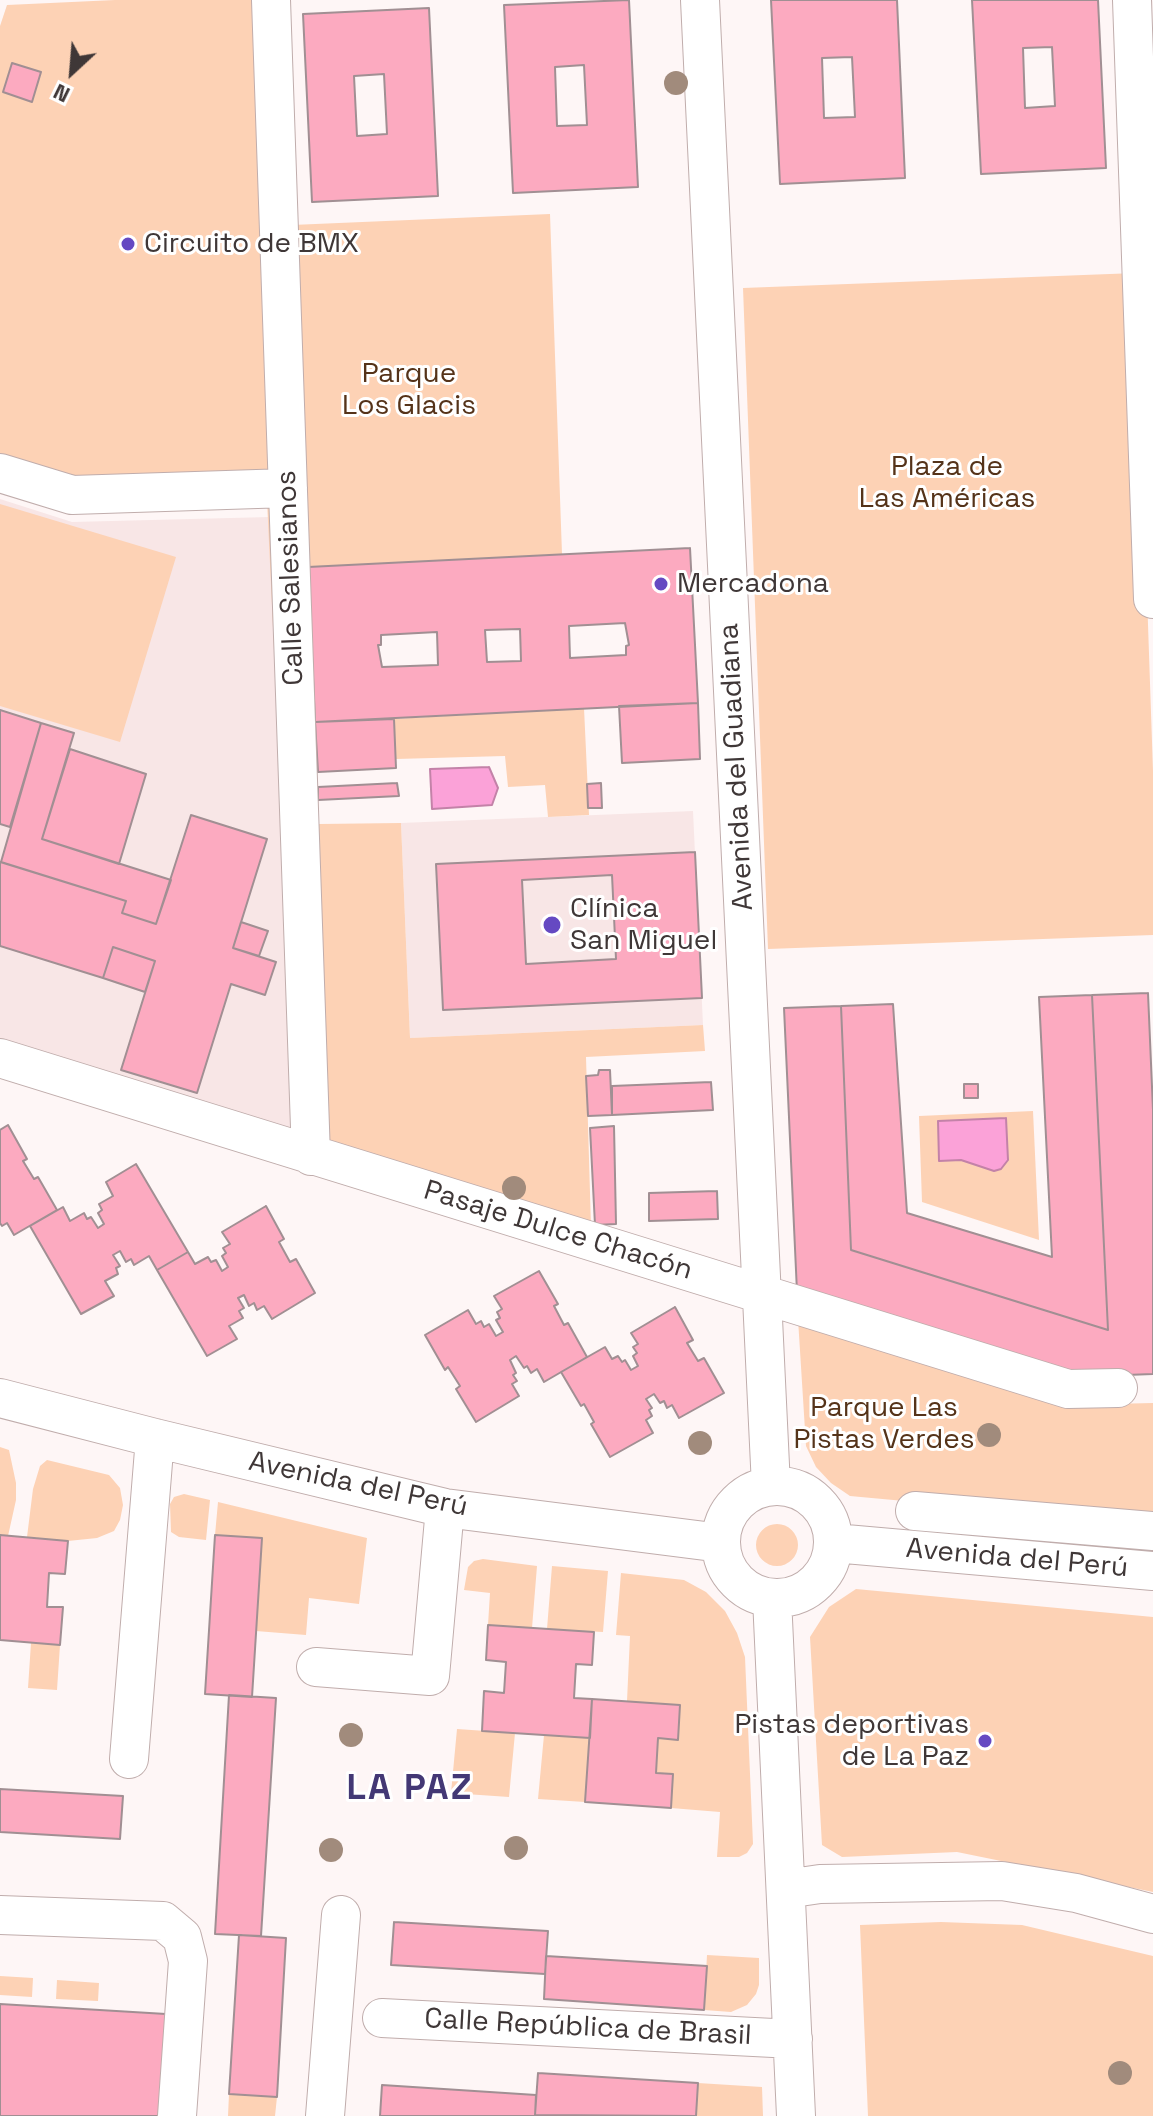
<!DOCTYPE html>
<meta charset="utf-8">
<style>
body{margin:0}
#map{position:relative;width:1153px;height:2116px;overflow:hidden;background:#fef6f6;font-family:"Space Grotesk",sans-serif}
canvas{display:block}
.north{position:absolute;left:32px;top:32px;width:80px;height:80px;-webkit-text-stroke:6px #fff;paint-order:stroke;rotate:206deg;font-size:22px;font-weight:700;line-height:32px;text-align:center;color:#3f3737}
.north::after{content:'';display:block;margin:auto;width:28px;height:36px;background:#3f3737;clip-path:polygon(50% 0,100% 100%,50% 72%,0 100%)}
</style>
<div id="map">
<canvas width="1153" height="2116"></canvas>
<div class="north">N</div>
</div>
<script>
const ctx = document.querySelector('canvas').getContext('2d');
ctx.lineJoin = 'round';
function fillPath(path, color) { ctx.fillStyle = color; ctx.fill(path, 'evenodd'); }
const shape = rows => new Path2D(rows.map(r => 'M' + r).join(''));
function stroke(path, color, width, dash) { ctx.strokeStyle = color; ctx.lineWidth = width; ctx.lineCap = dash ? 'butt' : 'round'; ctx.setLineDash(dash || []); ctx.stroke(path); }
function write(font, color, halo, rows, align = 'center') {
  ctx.font = font + ' "Space Grotesk",sans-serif'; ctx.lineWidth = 6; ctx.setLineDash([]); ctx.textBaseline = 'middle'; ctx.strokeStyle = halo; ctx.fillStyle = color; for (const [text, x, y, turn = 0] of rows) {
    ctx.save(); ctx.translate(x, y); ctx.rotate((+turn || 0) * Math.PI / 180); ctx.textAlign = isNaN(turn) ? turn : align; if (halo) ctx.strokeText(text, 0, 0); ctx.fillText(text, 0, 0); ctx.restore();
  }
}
fillPath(shape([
 [0,499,72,522,270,517,297,1138,0,1045],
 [693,811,703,1025,410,1038,401,823]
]), '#f8e6e6');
fillPath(shape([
 [115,0,281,0,292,225,550,214,562,554,309,567,319,824,401,823,410,1038,703,1025,705,1051,586,1057,591,1227,297,1137,266,479,76,485,0,461,0,26,7,5],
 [1136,273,1153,771,1153,935,768,949,743,288],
 [0,504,176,557,120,742,0,706],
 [584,708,589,815,548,817,545,785,508,787,505,756,396,759,394,719],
 [1033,1111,1039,1240,922,1202,919,1116],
 [798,1319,1067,1405,1153,1403,1153,1524,850,1496,831,1483,816,1467,806,1446],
 [0,1447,9,1450,16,1483,16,1500,8,1536,0,1535],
 [47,1460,109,1475,120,1488,123,1505,120,1520,114,1531,97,1538,68,1541,27,1537,33,1489,40,1466],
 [184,1494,210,1500,206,1540,179,1537,171,1532,170,1504,174,1497],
 [218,1502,367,1538,359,1604,309,1598,306,1635,256,1631,262,1538,215,1535],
 '756 1545a21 21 0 1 1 42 0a21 21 0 1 1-42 0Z',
 [483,1559,537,1566,532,1628,488,1625,490,1593,464,1590,468,1567,474,1561],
 [552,1566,608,1571,603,1632,547,1629],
 [621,1573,684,1580,706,1592,725,1611,737,1633,745,1657,753,1844,747,1853,739,1857,717,1857,720,1812,671,1808,673,1775,656,1773,658,1738,678,1739,627,1701,630,1636,616,1635],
 [856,1589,1153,1617,1153,1892,957,1852,842,1857,822,1845,810,1637,829,1607],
 [31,1643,60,1645,57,1690,28,1688],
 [457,1729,515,1733,509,1797,451,1793],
 [544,1735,590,1738,585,1802,538,1799],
 [941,1922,1022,1925,1153,1956,1153,2116,868,2116,860,1925],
 [707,1955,759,1958,759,1985,756,1994,747,2005,731,2012,704,2010],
 [0,1976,33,1978,32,1997,0,1995],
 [57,1980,99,1983,98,2001,56,1999],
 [698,2083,762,2087,763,2116,696,2116],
 [229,2094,277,2097,275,2116,228,2116]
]), '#fdd2b5');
const water = shape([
 [489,767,498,788,492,805,432,809,430,769,489,767],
 [1006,1118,1008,1160,1001,1169,994,1171,961,1160,939,1161,938,1121,1006,1118]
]);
fillPath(water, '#fba2d8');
stroke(water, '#c382a8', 2);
const building = shape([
 [629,0,638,187,513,193,504,5,629,0],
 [584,65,587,125,557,126,555,67,584,65],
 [771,0,897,0,905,178,780,184,771,0],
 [852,57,855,117,824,118,822,58,852,57],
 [972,0,1098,0,1106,168,981,174,972,0],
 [1052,47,1055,106,1025,108,1023,48,1052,47],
 [429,8,438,196,312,202,303,14,429,8],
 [384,74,387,134,357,136,354,76,384,74],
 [12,63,41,72,32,102,3,92,12,63],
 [690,548,698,703,315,722,308,567,690,548],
 [625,623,629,645,626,646,626,655,570,658,569,626,625,623],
 [520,629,521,661,487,662,485,630,520,629],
 [437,632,438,665,382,667,378,645,381,645,381,635,437,632],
 [698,703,700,759,622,763,619,706,698,703],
 [0,710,41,723,10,827,0,824,0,710],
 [394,719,396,768,318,772,315,722,394,719],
 [41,723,74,733,42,839,171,880,156,924,122,913,126,901,1,862,41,723],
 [70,749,146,774,119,864,42,839,70,749],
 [397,783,399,796,318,800,318,787,397,783],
 [601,783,602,808,588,808,587,784,601,783],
 [191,815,267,839,233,948,276,962,265,995,231,984,197,1093,121,1070,155,961,113,947,103,978,0,946,0,862,126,901,122,913,156,924,191,815],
 [695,852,702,998,443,1010,436,864,695,852],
 [612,875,616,959,526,964,522,880,612,875],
 [241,922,268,931,259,956,233,948,241,922],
 [113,947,155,961,145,992,103,978,113,947],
 [1148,993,1153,1110,1153,1374,1072,1377,797,1292,784,1008,841,1006,851,1250,1108,1330,1092,995,1148,993],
 [1092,995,1108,1330,851,1250,841,1006,893,1004,907,1213,1052,1257,1039,997,1092,995],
 [599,1070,610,1070,612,1115,588,1116,586,1076,598,1075,599,1070],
 [711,1082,713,1110,612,1115,612,1086,711,1082],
 [964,1084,978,1084,978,1098,964,1098,964,1084],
 [8,1125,27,1159,23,1161,34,1179,38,1177,57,1210,14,1235,7,1223,2,1226,0,1223,0,1130,8,1125],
 [614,1126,616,1224,595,1225,590,1128,614,1126],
 [136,1164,188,1252,157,1270,149,1256,134,1265,131,1259,126,1262,120,1251,113,1255,120,1266,116,1268,118,1274,105,1281,114,1296,81,1314,30,1226,63,1207,70,1221,84,1213,87,1219,91,1217,98,1228,104,1224,98,1213,102,1210,99,1204,113,1196,106,1182,136,1164],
 [717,1191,718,1219,649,1221,649,1193,717,1191],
 [266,1206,284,1239,279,1242,290,1262,296,1259,315,1293,272,1319,264,1306,257,1310,254,1303,249,1306,244,1295,238,1298,244,1308,239,1311,243,1318,229,1326,237,1339,207,1356,157,1270,188,1252,195,1264,208,1257,211,1262,216,1260,222,1271,228,1267,222,1256,226,1253,223,1248,230,1244,222,1232,266,1206],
 [539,1271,558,1304,554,1306,564,1325,568,1323,587,1357,544,1382,537,1369,531,1373,527,1366,524,1368,516,1356,510,1360,516,1373,513,1375,517,1381,512,1384,519,1396,476,1422,456,1389,460,1386,448,1367,445,1370,425,1335,468,1310,476,1324,481,1321,484,1327,489,1324,496,1336,503,1332,496,1320,500,1318,497,1312,502,1309,494,1296,539,1271],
 [675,1307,693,1340,687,1343,698,1361,704,1358,724,1393,679,1418,672,1405,667,1408,664,1401,660,1403,654,1394,646,1399,652,1408,649,1410,652,1416,646,1420,653,1433,610,1457,591,1424,594,1422,584,1404,581,1406,561,1372,605,1347,612,1359,618,1356,622,1362,625,1360,631,1370,638,1366,633,1356,637,1353,633,1347,638,1344,631,1333,675,1307],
 [0,1535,68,1541,65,1574,49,1573,47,1607,63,1607,60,1645,0,1640,0,1535],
 [215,1535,262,1538,252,1697,205,1694,215,1535],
 [488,1625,594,1632,592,1665,576,1664,574,1698,592,1699,590,1738,482,1731,484,1691,504,1693,506,1662,486,1660,488,1625],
 [229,1695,276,1698,261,1936,215,1934,229,1695],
 [592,1699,680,1705,678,1740,658,1738,656,1773,673,1774,671,1808,585,1802,592,1699],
 [0,1789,123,1796,120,1839,0,1832,0,1789],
 [394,1922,548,1931,545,1974,391,1965,394,1922],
 [239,1935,286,1938,277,2097,229,2094,239,1935],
 [546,1956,707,1966,704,2010,544,1999,546,1956],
 [0,2004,166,2014,160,2116,0,2116,0,2004],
 [538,2073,698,2083,696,2116,535,2115,538,2073],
 [382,2085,536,2095,535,2116,380,2116,382,2085]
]);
fillPath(building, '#fcaac0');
stroke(building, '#a18f93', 2);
const street = shape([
 [271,0,311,1156],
 [700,0,771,1486],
 [1132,0,1153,599],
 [0,473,72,495,288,488],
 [0,1058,1068,1389,1118,1388],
 [0,1398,155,1438,445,1508,721,1543],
 '721 1542a56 56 0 1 1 112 0a56 56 0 1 1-112 0Z',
 [915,1511,1153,1531],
 [834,1543,1153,1571],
 [772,1598,796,2116],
 [316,1667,430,1676,445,1508],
 [129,1759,155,1438],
 [786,1889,820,1884,1002,1881,1076,1893,1153,1914],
 [0,1915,163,1921,182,1937,188,1961,177,2116],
 [382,2018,793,2039],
 [325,2116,341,1915]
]);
stroke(street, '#c0adac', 40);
stroke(street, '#fff', 38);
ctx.fillStyle = '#a18b7c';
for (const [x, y] of [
 [676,83],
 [514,1188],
 [989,1435],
 [700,1443],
 [351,1735],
 [516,1848],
 [331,1850],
 [1120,2073]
]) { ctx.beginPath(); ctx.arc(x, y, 12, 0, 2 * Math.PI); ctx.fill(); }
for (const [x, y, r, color] of [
 [128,244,8,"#6549c2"],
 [661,584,8,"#6549c2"],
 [552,925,10,"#6549c2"],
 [985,1741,8,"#6549c2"]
]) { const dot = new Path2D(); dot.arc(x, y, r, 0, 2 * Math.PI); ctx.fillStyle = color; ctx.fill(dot); stroke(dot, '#fff', 3); }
write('28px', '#3f3737', '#fff', [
 ["Circuito de BMX",144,244],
 ["Mercadona",677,584],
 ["Clínica",570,909],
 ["San Miguel",570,941],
 ["Pistas deportivas",969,1725,"right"],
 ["de La Paz",969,1757,"right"]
], 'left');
write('28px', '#553319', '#fff', [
 ["Parque",409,374],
 ["Los Glacis",409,406],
 ["Plaza de",947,467],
 ["Las Américas",947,499],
 ["Parque Las",884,1408],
 ["Pistas Verdes",884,1440]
]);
write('28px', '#3f3737', '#fff', [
 ["Calle Salesianos",291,578,-92],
 ["Avenida del Guadiana",737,767,-93],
 ["Pasaje Dulce Chacón",558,1231,17],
 ["Avenida del Perú",358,1485,12],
 ["Avenida del Perú",1017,1559,5],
 ["Calle República de Brasil",588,2028,3]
]);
ctx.letterSpacing = '2px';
write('bold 36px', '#433875', '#fff', [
 ["LA PAZ",410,1789]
]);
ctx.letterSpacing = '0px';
</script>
